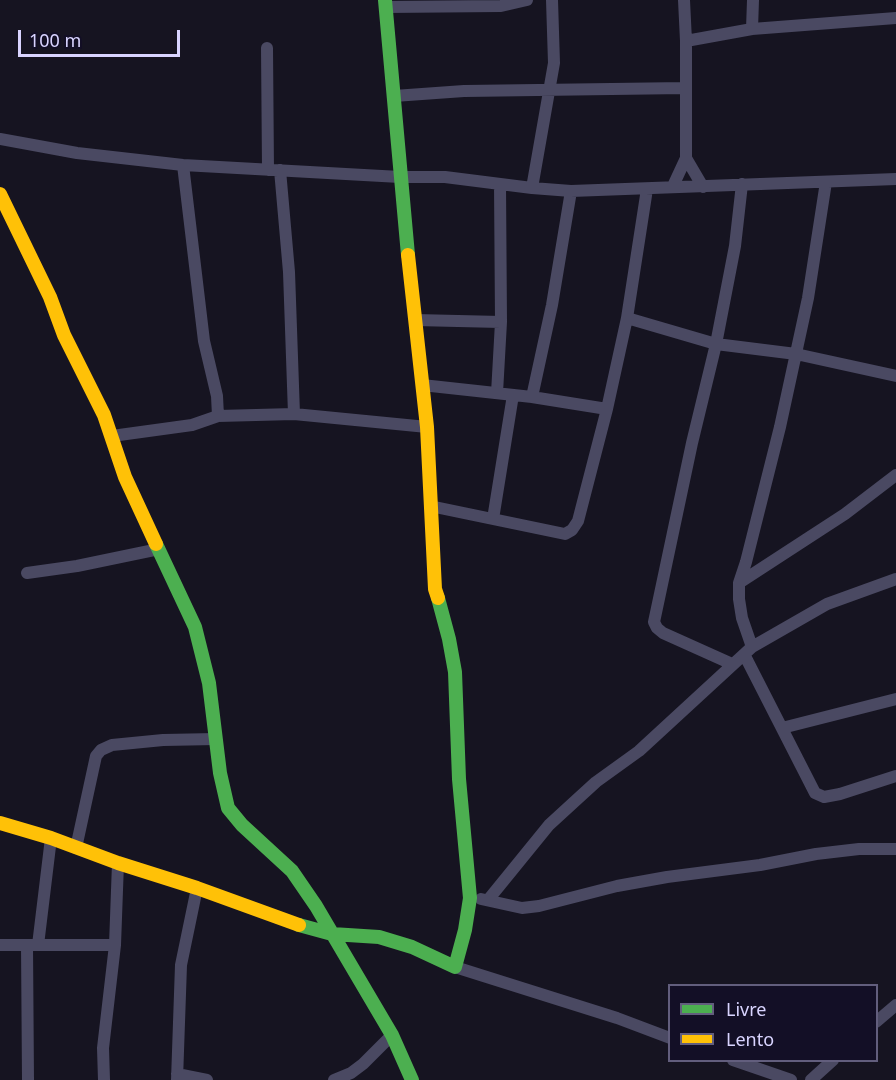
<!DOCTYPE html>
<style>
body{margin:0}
#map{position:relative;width:896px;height:1080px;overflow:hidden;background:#161421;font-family:"Noto Sans",sans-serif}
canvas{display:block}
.legend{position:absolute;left:668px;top:984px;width:210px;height:78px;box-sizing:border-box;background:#130f26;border:2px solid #625e7d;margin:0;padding:8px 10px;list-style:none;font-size:18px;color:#d9d4ff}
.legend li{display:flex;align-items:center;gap:12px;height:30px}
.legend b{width:30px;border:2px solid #625e7d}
.scale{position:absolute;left:18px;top:30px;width:162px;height:27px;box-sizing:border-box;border:3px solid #d9d4ff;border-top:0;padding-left:8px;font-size:18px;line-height:21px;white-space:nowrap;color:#d9d4ff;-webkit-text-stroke:4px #130f26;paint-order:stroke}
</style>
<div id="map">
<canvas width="896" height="1080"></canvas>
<ul class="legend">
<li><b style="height:8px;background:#4caf50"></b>Livre</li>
<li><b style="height:8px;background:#ffc107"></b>Lento</li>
</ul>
<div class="scale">100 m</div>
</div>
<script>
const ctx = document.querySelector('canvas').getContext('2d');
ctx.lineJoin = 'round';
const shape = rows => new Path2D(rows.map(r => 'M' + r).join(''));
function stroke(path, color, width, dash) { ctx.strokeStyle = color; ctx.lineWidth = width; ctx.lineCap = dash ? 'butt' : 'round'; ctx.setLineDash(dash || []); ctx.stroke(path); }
stroke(shape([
 [684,0,686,41],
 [385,7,501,6,527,0],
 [752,29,896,18],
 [267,48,268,170],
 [394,96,464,91,685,88],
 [0,139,77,153,183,165,400,177,445,177,532,188,571,191,896,179],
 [280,170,289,272,294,414],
 [673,186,686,158],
 [703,187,686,158,686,41,752,29,753,0],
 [532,188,554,63,552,0],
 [627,318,716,344,796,354,896,376],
 [415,320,501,322],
 [422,385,532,397,607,409],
 [497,393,501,322,500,184],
 [532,397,552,305,571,191],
 [218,416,294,414,427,427],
 [112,436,192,425,218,416,217,396,204,341,183,165],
 [430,506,565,534,572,530,578,521,607,409,627,318,647,189],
 [493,519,513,395],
 [27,573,77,566,159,549],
 [739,583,845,514,896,475],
 [752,647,742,618,739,599,739,583,746,562,780,427,808,298,826,182],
 [744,654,815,793,824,797,840,794,896,776],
 [732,664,663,633,657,628,654,622,692,443,716,344,735,246,742,184],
 [782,728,896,699],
 [76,848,96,756,101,750,112,745,163,740,216,739],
 [481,899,522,908,539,906,617,886,667,877,760,865,816,854,859,849,896,849],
 [488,900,549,825,573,803,596,782,639,751,752,647,827,604,896,579],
 [0,945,115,945],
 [27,945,28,1080],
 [38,945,51,838],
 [455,967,617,1018,670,1038],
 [876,1022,896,1005],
 [733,1060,791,1080],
 [177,1074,207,1080],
 [104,1080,103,1048,115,945,118,863],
 [177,1080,181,965,197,888],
 [334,1080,351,1073,363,1064,392,1035],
 [811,1080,833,1060]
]), '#4a4962', 12);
stroke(shape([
 [385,0,408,255],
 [156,544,195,627,209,683,220,773,228,808,242,825,292,871,316,906,392,1035,412,1080],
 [299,925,332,934,379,937,412,947,455,967,465,930,470,898,459,779,455,672,449,639,438,598]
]), '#4caf50', 14);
stroke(shape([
 [0,194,50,297,64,335,104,415,125,477,156,544],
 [408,255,427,427,435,589,438,598],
 [0,823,51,838,118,863,197,888,299,925]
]), '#ffc107', 14);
</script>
